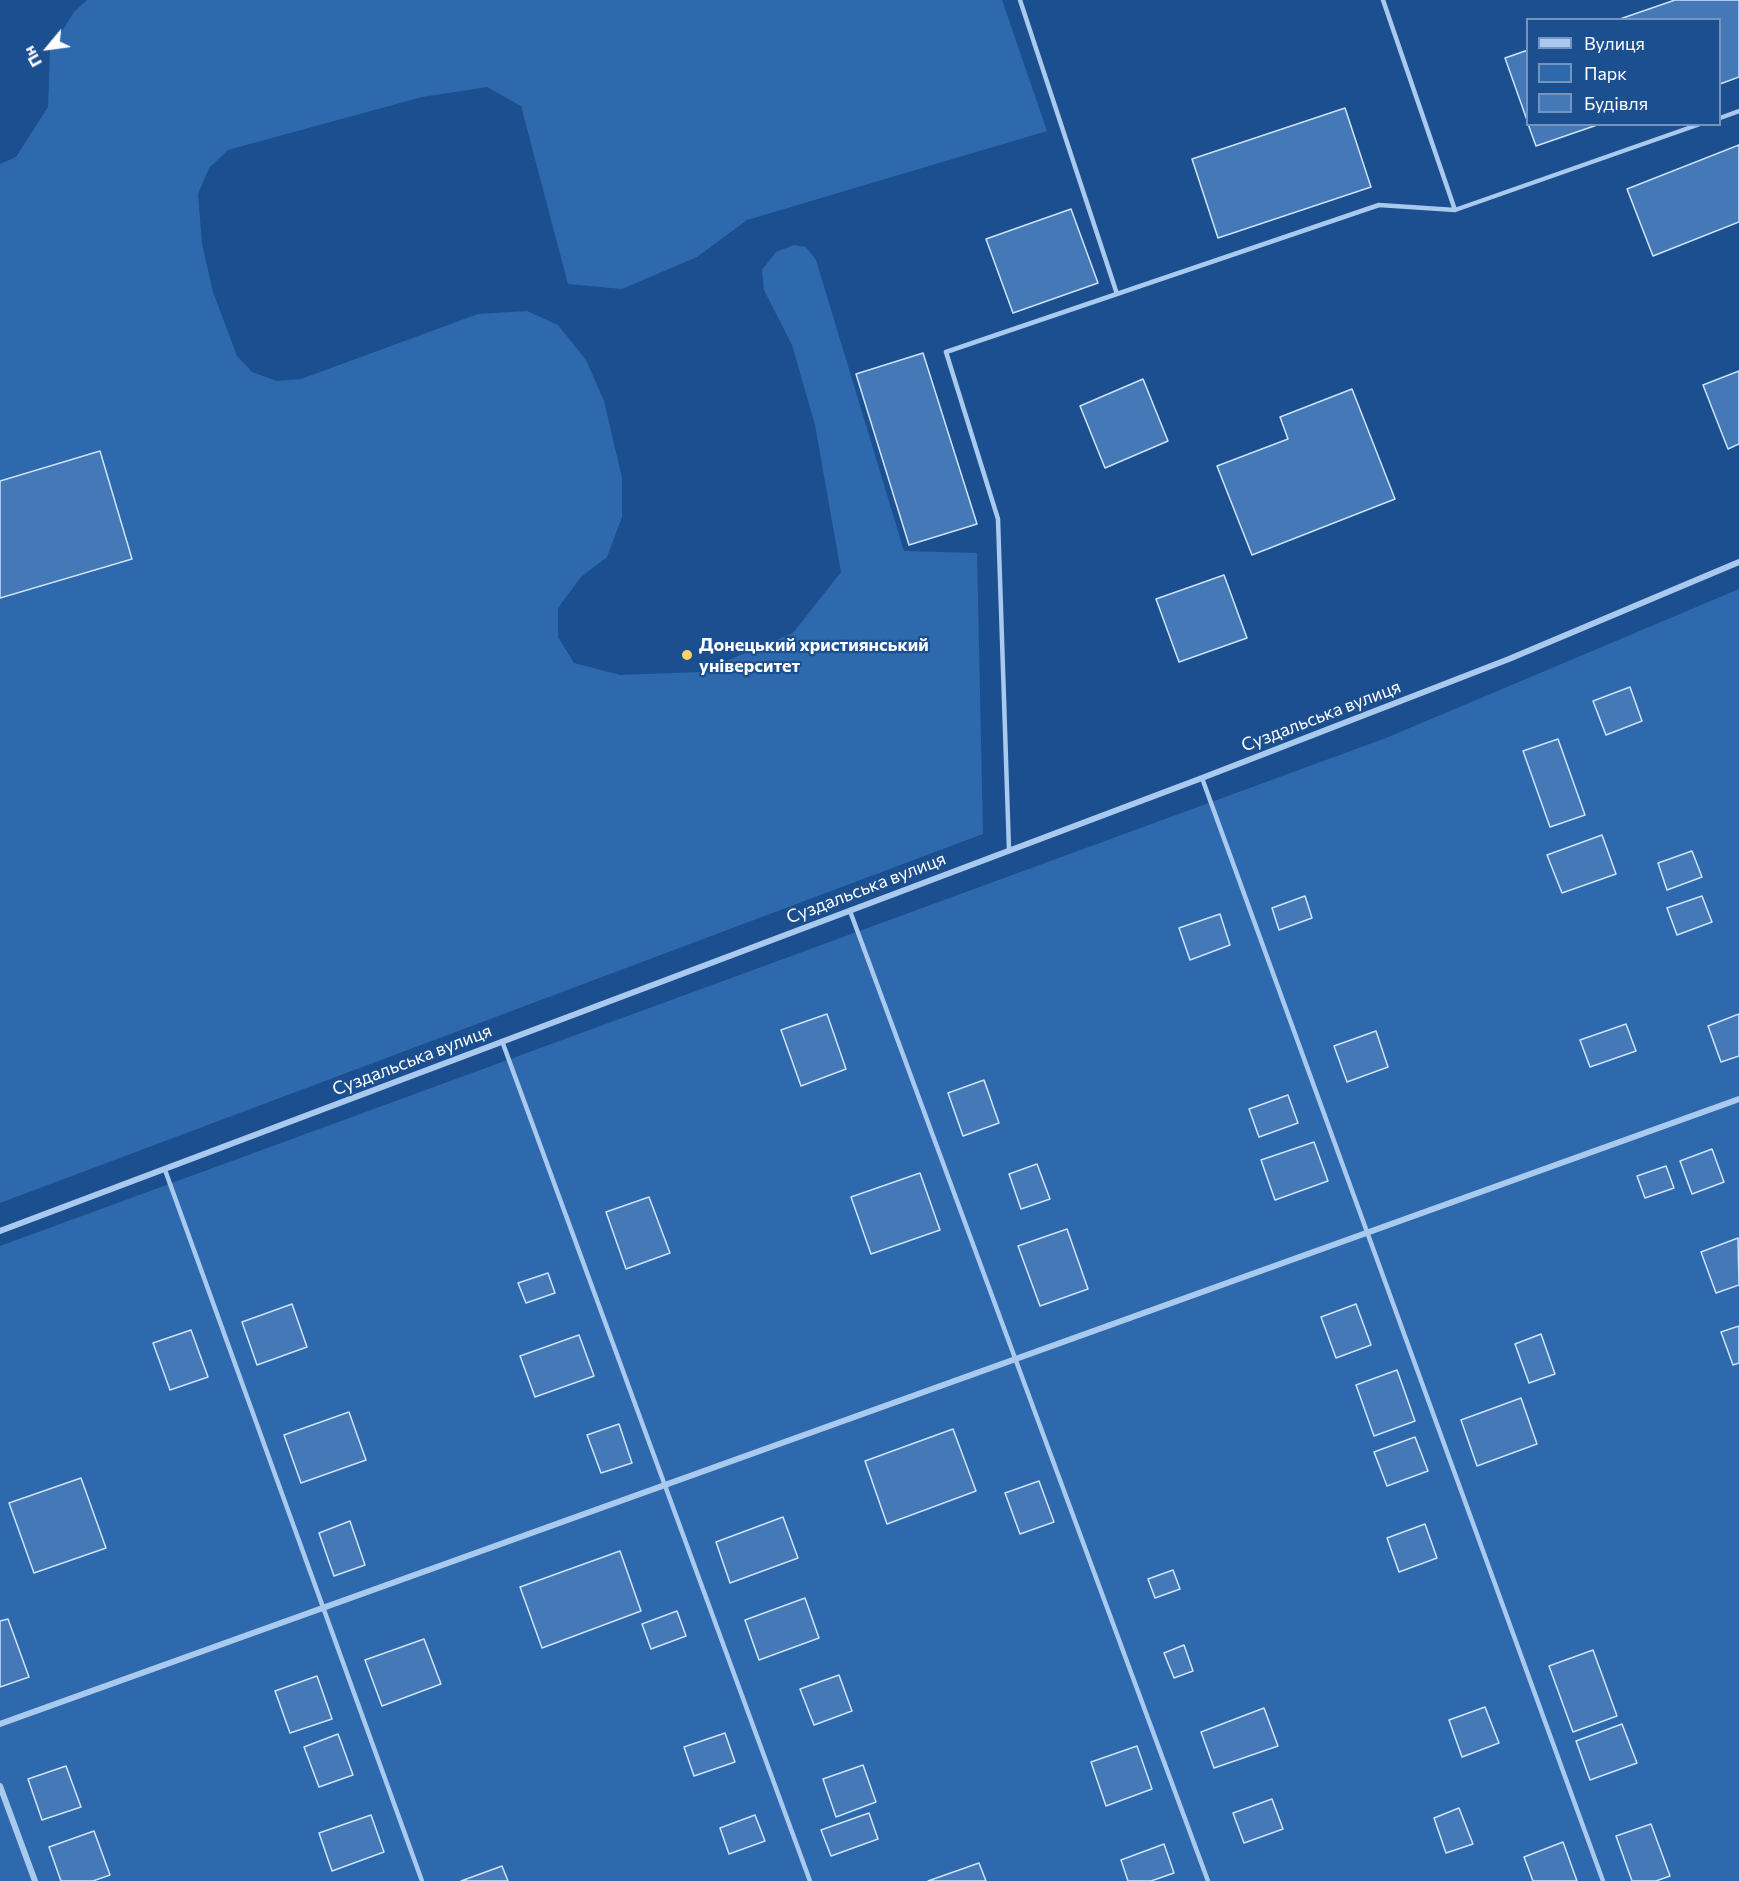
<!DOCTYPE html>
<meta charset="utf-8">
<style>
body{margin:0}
#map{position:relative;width:1739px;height:1881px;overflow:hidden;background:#1b4f8f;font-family:Commissioner,sans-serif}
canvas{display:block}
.legend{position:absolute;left:1526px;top:18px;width:195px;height:108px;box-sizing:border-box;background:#1b4f8f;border:2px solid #7695bc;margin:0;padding:8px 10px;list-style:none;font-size:18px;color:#fff}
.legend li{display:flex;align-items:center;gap:12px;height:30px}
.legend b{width:30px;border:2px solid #7695bc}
.north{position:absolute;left:18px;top:18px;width:60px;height:60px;-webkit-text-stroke:4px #1b4f8f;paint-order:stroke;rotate:241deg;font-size:16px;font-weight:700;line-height:24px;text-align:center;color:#fff}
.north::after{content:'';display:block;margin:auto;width:21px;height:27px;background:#fff;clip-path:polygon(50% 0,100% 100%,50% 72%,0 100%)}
</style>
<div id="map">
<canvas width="1739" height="1881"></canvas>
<ul class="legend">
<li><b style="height:8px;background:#a9c9ee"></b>Вулиця</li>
<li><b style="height:16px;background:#2e69ad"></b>Парк</li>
<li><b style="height:16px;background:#4478b7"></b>Будівля</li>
</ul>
<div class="north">Пн</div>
</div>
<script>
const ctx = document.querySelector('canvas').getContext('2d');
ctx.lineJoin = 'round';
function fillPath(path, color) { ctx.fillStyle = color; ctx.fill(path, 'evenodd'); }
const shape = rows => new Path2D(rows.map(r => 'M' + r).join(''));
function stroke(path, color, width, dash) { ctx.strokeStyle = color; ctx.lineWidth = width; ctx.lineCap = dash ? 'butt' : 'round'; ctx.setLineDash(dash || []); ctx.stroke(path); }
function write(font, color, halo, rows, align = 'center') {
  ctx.font = font + ' Commissioner,sans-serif'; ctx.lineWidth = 4.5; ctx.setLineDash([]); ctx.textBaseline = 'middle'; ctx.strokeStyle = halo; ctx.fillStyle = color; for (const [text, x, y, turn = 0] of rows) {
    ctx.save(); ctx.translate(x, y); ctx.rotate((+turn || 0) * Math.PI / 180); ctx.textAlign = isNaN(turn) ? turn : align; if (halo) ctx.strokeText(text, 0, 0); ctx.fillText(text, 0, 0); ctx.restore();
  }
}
fillPath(shape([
 [87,0,1002,0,1047,131,747,220,697,257,622,289,568,284,521,106,487,87,422,97,228,150,209,168,198,194,202,244,213,292,237,356,252,372,277,381,301,379,478,314,527,311,558,325,586,360,604,401,622,478,622,517,607,557,581,577,558,608,558,637,574,663,620,675,700,672,793,633,841,572,815,425,792,345,764,290,762,270,776,252,794,245,806,247,816,260,904,551,977,553,983,834,0,1203,0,164,16,157,48,107,50,50,74,12],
 [1739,589,1739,1881,0,1881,0,1246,1386,738]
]), '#2e69ad');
const building = shape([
 [1675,0,1739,0,1739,77,1720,84,1720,20,1617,20,1675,0],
 [1528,50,1528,123,1505,58,1528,50],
 [1345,108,1371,187,1218,238,1192,159,1345,108],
 [1528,124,1600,124,1536,146,1528,124],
 [1739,145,1739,222,1653,256,1627,189,1739,145],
 [1071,209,1098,283,1013,313,986,239,1071,209],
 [923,353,977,524,909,545,856,374,923,353],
 [1739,371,1739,444,1728,449,1703,385,1739,371],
 [1143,379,1168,441,1105,468,1080,406,1143,379],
 [1352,389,1395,499,1252,555,1217,466,1288,439,1280,417,1352,389],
 [100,451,132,559,0,598,0,481,100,451],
 [1224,575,1247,638,1179,662,1156,599,1224,575],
 [1630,687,1642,721,1606,735,1593,701,1630,687],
 [1558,739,1585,815,1550,827,1523,751,1558,739],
 [1602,835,1616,874,1562,893,1547,855,1602,835],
 [1692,851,1702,877,1667,890,1658,863,1692,851],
 [1305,896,1312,918,1279,930,1272,908,1305,896],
 [1702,896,1712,922,1677,935,1667,908,1702,896],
 [1220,914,1230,945,1190,960,1179,928,1220,914],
 [827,1014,846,1069,801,1086,781,1030,827,1014],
 [1739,1014,1739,1056,1721,1062,1708,1026,1739,1014],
 [1626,1024,1636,1051,1590,1067,1580,1040,1626,1024],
 [1376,1031,1388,1067,1347,1082,1334,1046,1376,1031],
 [984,1080,999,1123,963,1136,948,1093,984,1080],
 [1288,1095,1298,1123,1259,1137,1249,1109,1288,1095],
 [1314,1142,1328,1181,1275,1200,1261,1160,1314,1142],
 [1712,1149,1724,1182,1692,1194,1680,1161,1712,1149],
 [1037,1164,1050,1199,1021,1209,1009,1174,1037,1164],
 [1666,1166,1674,1188,1645,1198,1637,1176,1666,1166],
 [920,1173,940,1230,871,1254,851,1197,920,1173],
 [649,1197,670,1253,626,1269,606,1212,649,1197],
 [1067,1229,1088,1289,1040,1306,1018,1246,1067,1229],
 [1738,1238,1739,1285,1716,1293,1701,1252,1738,1238],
 [548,1273,555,1293,526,1303,518,1283,548,1273],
 [292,1304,307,1347,257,1365,242,1322,292,1304],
 [1356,1304,1371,1345,1336,1358,1321,1317,1356,1304],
 [1739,1326,1739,1363,1733,1365,1721,1332,1739,1326],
 [191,1330,208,1377,170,1390,153,1343,191,1330],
 [1541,1334,1555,1374,1529,1383,1515,1344,1541,1334],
 [579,1335,594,1376,535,1397,520,1356,579,1335],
 [1397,1370,1415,1421,1374,1436,1356,1385,1397,1370],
 [1521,1398,1537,1444,1477,1466,1461,1420,1521,1398],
 [349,1412,366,1460,301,1483,284,1435,349,1412],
 [619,1424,632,1463,601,1473,587,1435,619,1424],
 [953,1429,976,1491,887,1524,865,1461,953,1429],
 [1415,1437,1428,1471,1387,1486,1374,1452,1415,1437],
 [81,1478,106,1548,34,1573,9,1503,81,1478],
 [1039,1481,1054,1522,1020,1534,1005,1493,1039,1481],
 [783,1517,798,1558,730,1583,716,1542,783,1517],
 [350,1521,365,1565,334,1576,319,1533,350,1521],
 [1425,1524,1437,1558,1399,1572,1387,1538,1425,1524],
 [620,1551,641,1611,542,1648,520,1587,620,1551],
 [1173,1570,1180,1589,1155,1598,1148,1579,1173,1570],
 [805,1598,819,1638,759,1660,745,1620,805,1598],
 [677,1611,686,1636,651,1649,642,1624,677,1611],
 [8,1619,29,1677,0,1687,0,1621,8,1619],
 [424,1639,441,1684,382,1706,365,1660,424,1639],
 [1184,1645,1193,1671,1174,1678,1164,1653,1184,1645],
 [1593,1650,1617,1716,1573,1732,1549,1666,1593,1650],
 [839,1675,852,1711,814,1725,800,1689,839,1675],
 [317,1676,332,1719,290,1733,275,1691,317,1676],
 [1485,1707,1499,1743,1462,1757,1449,1720,1485,1707],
 [1264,1708,1278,1746,1214,1768,1201,1732,1264,1708],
 [1622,1724,1637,1763,1590,1780,1576,1741,1622,1724],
 [725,1733,735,1762,694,1776,684,1747,725,1733],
 [338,1734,353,1775,319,1787,304,1747,338,1734],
 [1137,1746,1152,1789,1106,1806,1091,1762,1137,1746],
 [863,1765,876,1802,836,1817,823,1779,863,1765],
 [66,1766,81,1807,42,1820,28,1779,66,1766],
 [1272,1799,1283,1829,1244,1843,1233,1813,1272,1799],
 [1459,1808,1473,1844,1446,1853,1434,1818,1459,1808],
 [869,1813,878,1839,831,1856,821,1830,869,1813],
 [371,1815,384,1852,332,1871,319,1833,371,1815],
 [755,1815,765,1841,729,1854,720,1828,755,1815],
 [1651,1824,1670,1876,1656,1881,1632,1881,1616,1836,1651,1824],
 [94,1831,110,1875,93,1881,61,1881,49,1847,94,1831],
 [1563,1842,1577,1881,1533,1881,1524,1857,1563,1842],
 [1164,1844,1174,1873,1151,1881,1128,1881,1121,1860,1164,1844],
 [979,1863,986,1881,928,1881,979,1863],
 [502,1866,508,1881,461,1881,502,1866]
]);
fillPath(building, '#4478b7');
stroke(building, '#cfe3fa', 1.5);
stroke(shape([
 [1020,0,1117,294],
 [1383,0,1455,210],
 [1720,118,1739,111],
 [1202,778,1603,1881],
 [1009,850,998,519,946,352,1379,205,1455,210,1700,124],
 [850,911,1208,1881],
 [502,1041,810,1881],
 [165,1170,422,1881]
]), '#a9c9ee', 4.5);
stroke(shape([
 [0,1231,1202,778,1509,659,1739,562],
 [0,1724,1739,1099],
 [0,1786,35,1881]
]), '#a9c9ee', 6);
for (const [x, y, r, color] of [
 [687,655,6,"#ffd166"]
]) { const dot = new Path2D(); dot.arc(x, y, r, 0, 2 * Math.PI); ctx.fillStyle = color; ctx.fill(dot); stroke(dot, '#1b4f8f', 2); }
write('bold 18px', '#fff', '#1b4f8f', [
 ["Донецький християнський",699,645],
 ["університет",699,666]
], 'left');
write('18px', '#fff', '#1b4f8f', [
 ["Суздальська вулиця",1321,716,-21],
 ["Суздальська вулиця",866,888,-21],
 ["Суздальська вулиця",412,1060,-21]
]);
</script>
